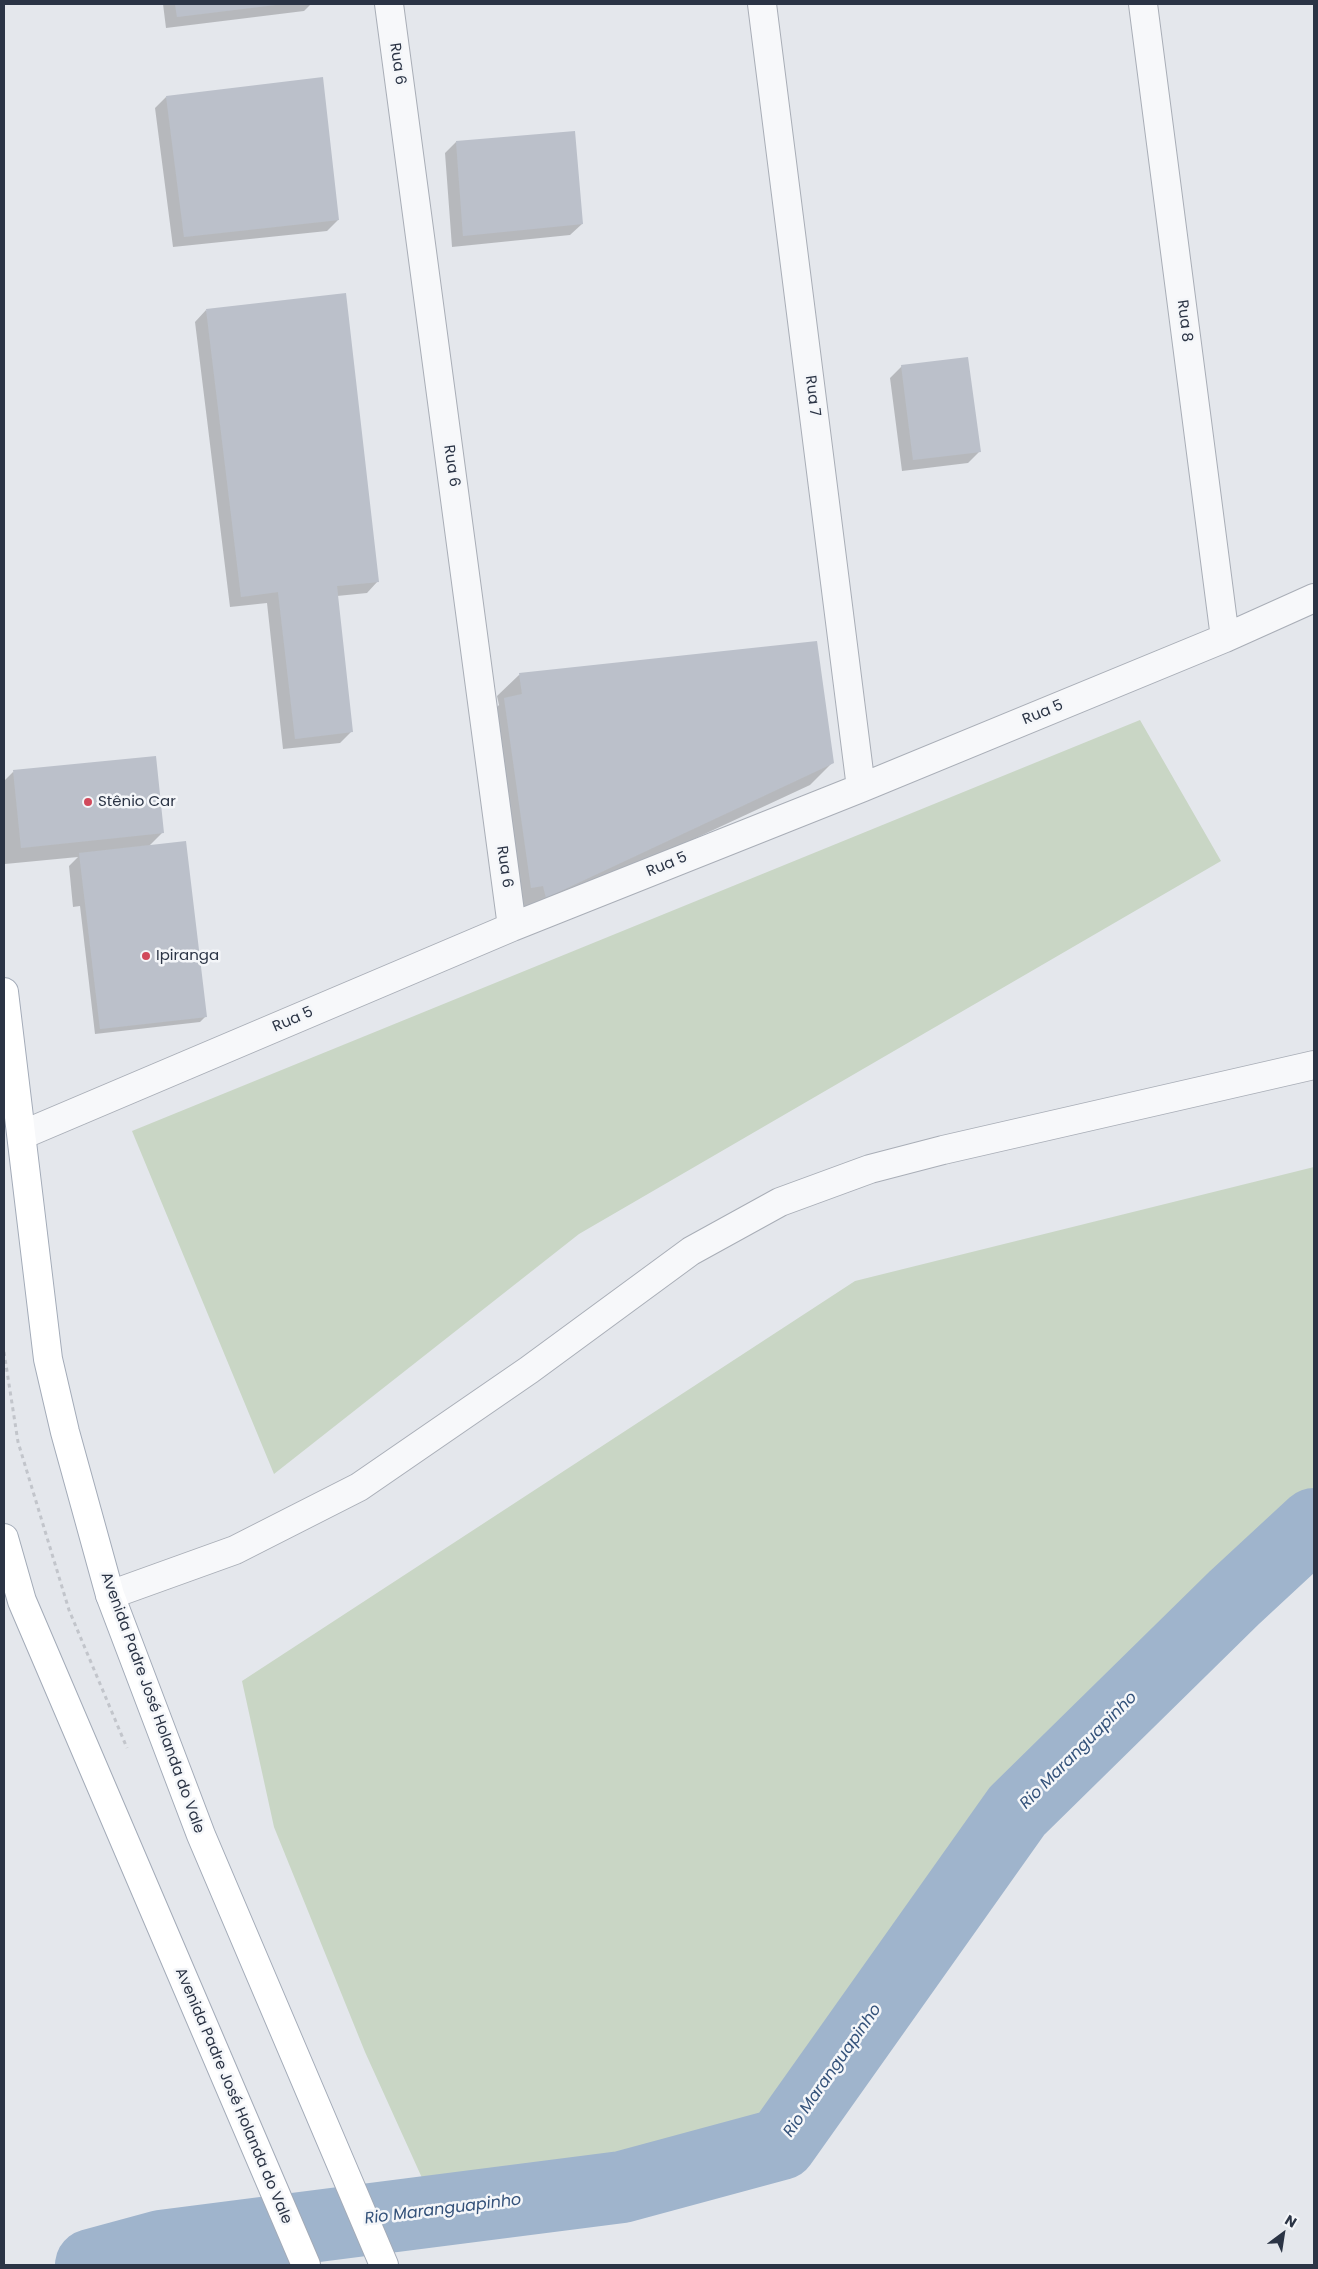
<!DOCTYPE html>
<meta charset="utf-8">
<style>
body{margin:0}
#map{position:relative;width:1318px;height:2269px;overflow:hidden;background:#e4e7ec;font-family:Poppins,sans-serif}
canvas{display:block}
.frame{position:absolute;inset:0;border:5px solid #2b3445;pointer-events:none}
.north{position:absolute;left:1258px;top:2209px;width:50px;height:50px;-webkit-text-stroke:4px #f4f6f9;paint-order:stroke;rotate:31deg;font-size:14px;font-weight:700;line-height:20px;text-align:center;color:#2b3445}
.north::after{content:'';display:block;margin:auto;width:18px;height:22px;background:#2b3445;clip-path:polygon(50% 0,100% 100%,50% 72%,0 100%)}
</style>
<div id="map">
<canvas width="1318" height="2269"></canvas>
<div class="frame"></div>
<div class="north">N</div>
</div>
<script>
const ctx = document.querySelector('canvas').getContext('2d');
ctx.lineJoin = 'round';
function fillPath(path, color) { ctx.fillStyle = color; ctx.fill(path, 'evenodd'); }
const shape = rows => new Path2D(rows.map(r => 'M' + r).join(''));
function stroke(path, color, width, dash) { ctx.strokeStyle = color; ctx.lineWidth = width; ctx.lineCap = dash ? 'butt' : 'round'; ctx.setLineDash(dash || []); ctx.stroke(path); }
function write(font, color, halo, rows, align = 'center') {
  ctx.font = font + ' Poppins,sans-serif'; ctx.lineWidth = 5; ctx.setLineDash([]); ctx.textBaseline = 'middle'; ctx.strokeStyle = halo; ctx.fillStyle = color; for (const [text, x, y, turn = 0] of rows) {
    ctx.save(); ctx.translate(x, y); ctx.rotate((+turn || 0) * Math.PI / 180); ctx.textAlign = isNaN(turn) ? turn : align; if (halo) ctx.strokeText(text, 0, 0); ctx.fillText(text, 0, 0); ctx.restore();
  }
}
fillPath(shape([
 [1140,720,1221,861,579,1234,274,1474,132,1131],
 [1314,1167,1314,1524,1234,1598,1017,1811,781,2144,622,2187,437,2211,365,2052,274,1827,242,1681,855,1281]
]), '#c9d6c5');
fillPath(shape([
 [163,4,311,4,304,11,166,28],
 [166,97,338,220,327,231,173,247,155,108],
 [456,142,582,224,570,235,452,247,445,153],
 [206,310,378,581,367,593,337,596,351,732,340,743,283,749,267,603,230,607,195,322],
 [902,366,979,452,968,463,902,471,890,378],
 [816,642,832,763,810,785,524,918,483,721,499,705,497,696,519,675],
 [13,772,162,833,148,847,206,1016,200,1022,95,1034,80,906,73,907,69,866,78,857,5,864,4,781]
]), '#0003');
stroke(shape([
 [91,2265,161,2246,622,2187,781,2144,1017,1811,1234,1598,1314,1524]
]), '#9fb4cc', 72);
fillPath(shape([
 [175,4,275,4,275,5,177,17],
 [323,77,339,220,184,237,166,96],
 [575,131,583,224,463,236,456,141],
 [346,293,379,582,337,586,353,732,295,739,278,592,241,597,206,309],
 [968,357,981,452,913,460,901,365],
 [817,641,834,763,546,898,543,886,531,888,504,698,522,694,519,673],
 [156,756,164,833,21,848,13,770],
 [186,841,207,1017,100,1029,79,853]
]), '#bbc0ca');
const minor = shape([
 [389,4,512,927],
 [762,4,861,788],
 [1143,4,1225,638],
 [22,1135,512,927,861,788,1225,638,1314,598],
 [110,1595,235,1550,359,1487,529,1370,691,1251,780,1202,870,1169,943,1150,1314,1065]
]);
const major = shape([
 [4,992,48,1359,65,1432,110,1595,201,1835,384,2265],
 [4,1538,22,1601,306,2265]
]);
stroke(minor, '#a9aeb7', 30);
stroke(major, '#a3abb8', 30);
stroke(shape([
 [4,1352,18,1442,69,1610,127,1748]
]), '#c2c5cb', 3, [4, 4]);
stroke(minor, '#f7f8fa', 28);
stroke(major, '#fff', 28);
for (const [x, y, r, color] of [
 [88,802,5,"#d1495b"],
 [146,956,5,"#d1495b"]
]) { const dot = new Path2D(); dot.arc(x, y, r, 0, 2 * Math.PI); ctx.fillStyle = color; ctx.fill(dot); stroke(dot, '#f4f6f9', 2); }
write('15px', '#2b3445', '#f4f6f9', [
 ["Rua 6",397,64,82],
 ["Rua 8",1184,321,83],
 ["Rua 7",812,396,83],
 ["Rua 6",451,466,82],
 ["Rua 5",1043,713,-22],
 ["Rua 5",667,865,-22],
 ["Rua 6",504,867,82],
 ["Rua 5",293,1020,-23],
 ["Avenida Padre José Holanda do Vale",152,1703,70],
 ["Avenida Padre José Holanda do Vale",233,2096,67]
]);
write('15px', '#2b3445', '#f4f6f9', [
 ["Stênio Car",98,802],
 ["Ipiranga",156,956]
], 'left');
write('italic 16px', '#34527a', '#f4f6f9', [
 ["Rio Maranguapinho",1079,1751,-45],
 ["Rio Maranguapinho",833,2071,-55],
 ["Rio Maranguapinho",443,2210,-7]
]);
</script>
